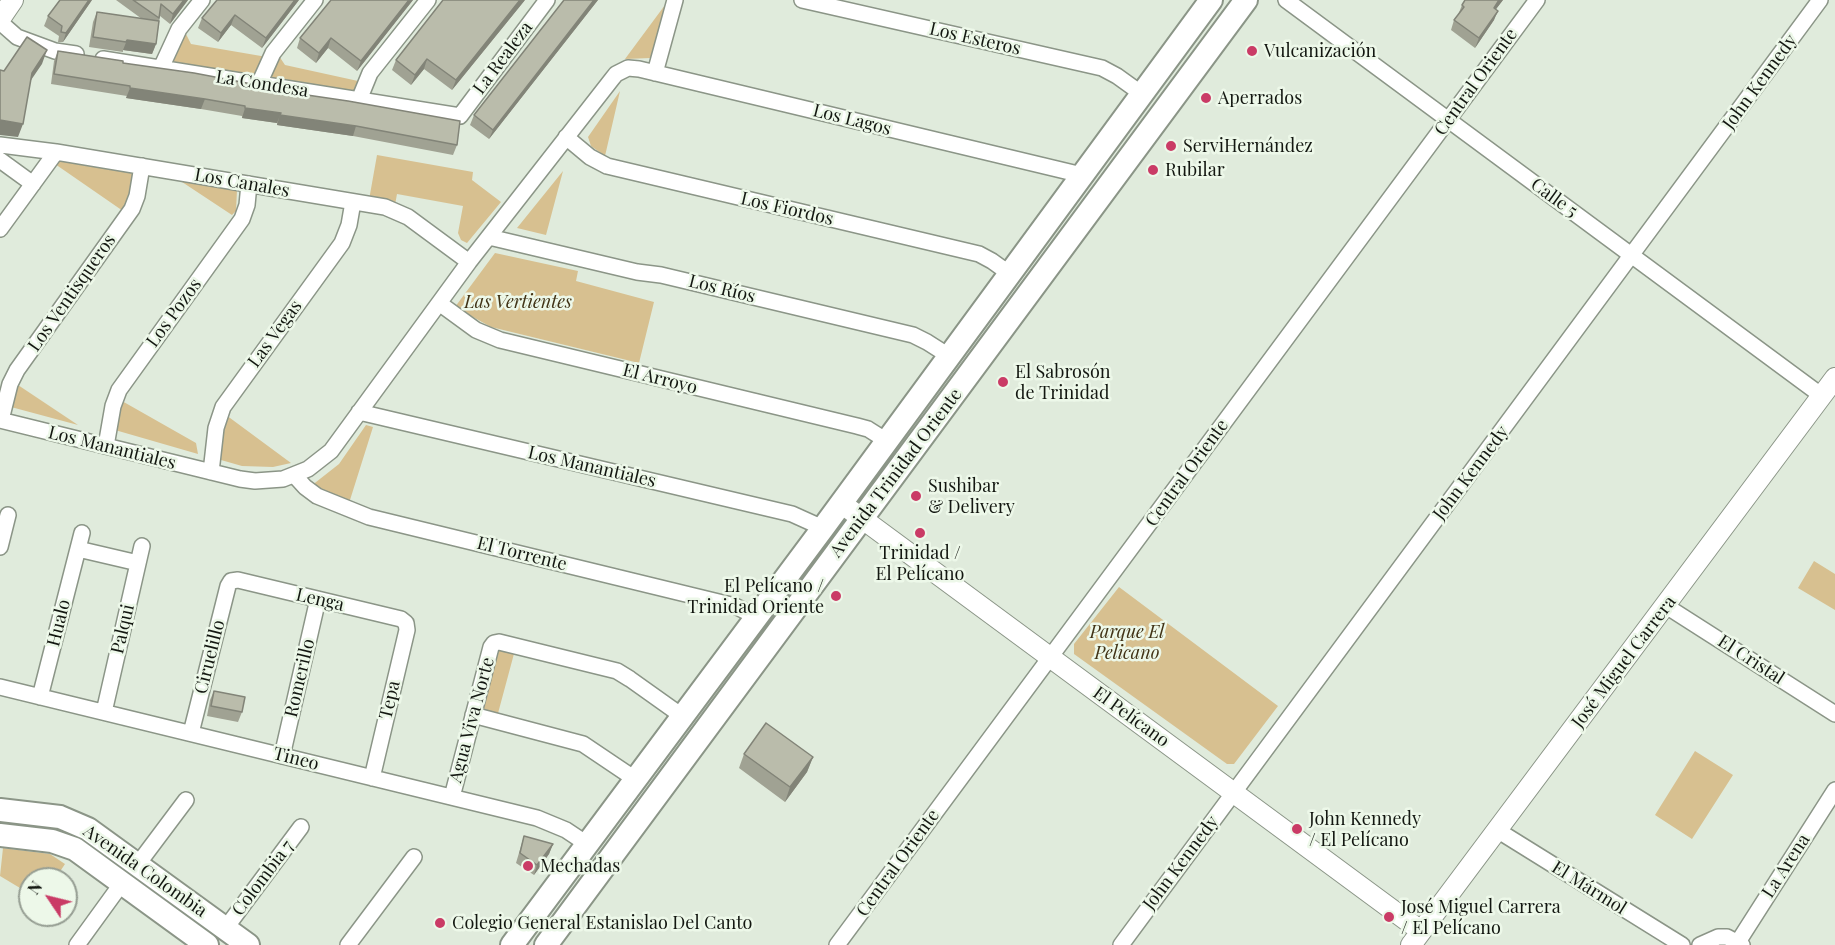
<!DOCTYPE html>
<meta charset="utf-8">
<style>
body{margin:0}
#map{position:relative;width:1835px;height:945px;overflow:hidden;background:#e0ebdc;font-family:"Playfair Display",serif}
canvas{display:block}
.north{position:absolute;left:18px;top:867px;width:60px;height:60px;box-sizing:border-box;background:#edf8e9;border:2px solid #969e93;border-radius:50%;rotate:305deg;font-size:16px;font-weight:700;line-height:24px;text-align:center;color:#131711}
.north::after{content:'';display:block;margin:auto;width:21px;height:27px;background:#ca3b66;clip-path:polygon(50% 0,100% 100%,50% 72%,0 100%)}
</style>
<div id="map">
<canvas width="1835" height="945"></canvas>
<div class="north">N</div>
</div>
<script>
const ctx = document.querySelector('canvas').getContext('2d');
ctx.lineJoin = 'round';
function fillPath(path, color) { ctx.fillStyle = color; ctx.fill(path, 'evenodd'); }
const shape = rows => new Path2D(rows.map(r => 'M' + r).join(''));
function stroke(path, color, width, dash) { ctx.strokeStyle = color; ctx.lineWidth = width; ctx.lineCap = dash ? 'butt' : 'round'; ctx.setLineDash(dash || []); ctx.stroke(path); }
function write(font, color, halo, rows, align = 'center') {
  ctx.font = font + ' "Playfair Display",serif'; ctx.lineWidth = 5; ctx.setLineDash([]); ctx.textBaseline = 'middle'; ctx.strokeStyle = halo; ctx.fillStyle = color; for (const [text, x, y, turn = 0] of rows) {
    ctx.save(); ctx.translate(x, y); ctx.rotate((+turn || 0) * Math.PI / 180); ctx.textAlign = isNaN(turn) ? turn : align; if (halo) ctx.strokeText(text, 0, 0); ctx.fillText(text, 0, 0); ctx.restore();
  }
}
fillPath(shape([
 [665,5,651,58,625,59],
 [184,30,191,44,267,57,259,74,250,80,171,65,168,60],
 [277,53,285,65,358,81,354,95,274,82,269,74],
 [620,91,605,156,591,146,588,137],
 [377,155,473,172,472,180,501,202,467,243,461,240,458,233,463,206,397,194,395,205,369,200],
 [60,158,129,169,133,176,133,193,123,211,55,164],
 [563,171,546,235,517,228],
 [176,178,237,190,236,211,232,215],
 [495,253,578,271,576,281,654,302,639,363,491,327,455,307],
 [15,383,78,425,11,407],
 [122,401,196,443,198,454,115,430],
 [226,415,291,463,273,467,242,466,221,460,222,436],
 [366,425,373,427,350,500,329,496,311,486,339,464],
 [1814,561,1835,574,1835,610,1798,588],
 [1119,587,1278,706,1234,764,1227,764,1074,654,1074,644],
 [500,647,515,650,497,717,482,712,479,706,493,651],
 [1695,751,1733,775,1692,839,1655,815],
 [3,848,50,854,65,864,55,879,30,879,30,894,0,876]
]), '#d7c090');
const minor = shape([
 [802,0,1102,68,1117,76,1142,94],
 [1286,0,1822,396],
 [0,22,17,37,55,51,76,54],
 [103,59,460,116,547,0],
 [161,68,179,29,202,0],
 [655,73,675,0],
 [259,84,273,53,315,0],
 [359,100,370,73,428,0],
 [566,137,590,157,607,166,979,254,992,261,1010,274],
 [0,145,56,152,385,207,408,217,469,262],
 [0,160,33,184],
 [0,229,56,152],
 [489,237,637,272,661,275,913,335,927,342,949,356],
 [439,303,476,330,500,340,857,426,868,429,887,441],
 [359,412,792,514,823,528],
 [0,420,240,479,255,481,283,479,308,469,331,451,469,262,612,79,616,74,628,68,639,69,1082,175],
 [1,420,10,384,17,370,132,209,137,196,142,166],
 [106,446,113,406,119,390,242,219,247,205,249,184],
 [211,472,216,428,223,407,342,243,349,225,353,202],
 [295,476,305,487,317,496,369,517,735,606,757,617],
 [0,547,8,515],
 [78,549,138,563],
 [1666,606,1835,714],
 [0,687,537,818,566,830,587,844],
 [40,697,82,533],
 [104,712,142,546],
 [473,715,583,744,635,779],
 [191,733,228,586,231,581,238,580,401,619,406,623,407,630,372,778],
 [282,756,318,599],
 [452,797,491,647,494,643,499,642,617,671,630,679,682,716],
 [1497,830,1682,945],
 [138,864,186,800],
 [225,929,301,827],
 [1738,942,1835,790],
 [77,945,122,883],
 [348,945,414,857],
 [837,945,1537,0],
 [1121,945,1820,0],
 [1700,945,1718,937,1727,937,1742,945]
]);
const tertiary = shape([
 [0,19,13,0],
 [841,503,1421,931],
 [1411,945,1835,378]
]);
const secondary = shape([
 [0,810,60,817,88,829,248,945],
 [0,835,52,841,75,849,207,945],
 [512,945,823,528,1211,0],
 [546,945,1246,0]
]);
stroke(minor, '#8b9587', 18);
stroke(tertiary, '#8b9587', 22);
stroke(secondary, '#8b9587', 26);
stroke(minor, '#fff', 15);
stroke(tertiary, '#fff', 20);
stroke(secondary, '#fff', 22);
fillPath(shape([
 [92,0,63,42,58,42,59,36,44,26,48,16],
 [116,0,188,0,170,24,160,16,156,44,152,54,123,50,123,52,89,47,93,22,97,12,142,19],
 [299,0,262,48,231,25,218,42,198,28,202,18],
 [331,0,413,0,357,71,328,48,316,63,297,48,300,38],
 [525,0,452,90,424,69,411,85,392,70,396,60],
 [564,0,598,0,489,139,470,125,474,115],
 [1503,0,1496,9,1494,20,1475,48,1451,30,1454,20,1458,15,1462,5],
 [58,51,273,90,457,145,453,155,353,136,277,125,277,123,242,118,242,116,201,109,126,98,127,96,51,84,54,61],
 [214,691,242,712,238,722,207,716,210,700],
 [744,754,813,757,807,772,785,802,739,768],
 [524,836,553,844,549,854,534,875,516,863]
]), '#a0a293');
fillPath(shape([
 [89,0,92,0,63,42,66,33],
 [184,0,188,0,170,24,173,14],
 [295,0,299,0,262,48,266,38],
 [409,0,413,0,357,71,361,61],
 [520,0,525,0,452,90,456,80],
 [594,0,598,0,489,139,493,130],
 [1499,0,1503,0,1490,17,1494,8],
 [1498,11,1494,20,1475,48,1479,38],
 [235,15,231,25,218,42,221,33],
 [331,38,328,48,316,63,319,53],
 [127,40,156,44,152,54,123,50],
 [47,50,42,64,27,86,32,73],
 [427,59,424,69,411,85,415,75],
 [130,88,205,99,201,109,126,98],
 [245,108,281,113,277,123,242,118],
 [280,115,356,126,353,136,277,125],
 [0,120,23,124,18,137,0,135],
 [813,757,807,772,785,802,790,787],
 [553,844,549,854,534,875,537,865]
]), '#828478');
const building = shape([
 [60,0,89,0,66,33,61,32,62,26,48,16,60,0],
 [133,0,184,0,173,14,161,4,159,18,133,0],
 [217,0,295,0,266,38,235,15,221,33,202,18,217,0],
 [331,0,409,0,361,61,331,38,319,53,300,38,331,0],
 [443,0,520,0,456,80,427,59,415,75,396,60,443,0],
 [564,0,594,0,493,130,474,115,564,0],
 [1465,0,1499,0,1494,8,1498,11,1479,38,1454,20,1464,7,1462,5,1465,0],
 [97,12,159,21,156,44,127,40,126,42,93,37,97,12],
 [27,37,47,50,32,73,23,124,0,120,0,70,4,71,27,37],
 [58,51,123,61,123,63,194,73,273,88,273,90,348,101,460,121,457,145,356,126,280,115,281,113,245,108,245,106,205,99,130,88,130,86,54,74,58,51],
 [214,691,245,697,242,712,211,706,214,691],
 [766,723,813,757,790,787,744,754,766,723],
 [524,836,553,844,537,865,520,853,524,836]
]);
fillPath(building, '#babcab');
stroke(building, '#828478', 1.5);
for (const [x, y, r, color] of [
 [1252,51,6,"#ca3b66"],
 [1206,98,6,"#ca3b66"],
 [1171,146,6,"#ca3b66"],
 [1153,170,6,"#ca3b66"],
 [1003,382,6,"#ca3b66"],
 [916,496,6,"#ca3b66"],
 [920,533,6,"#ca3b66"],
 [836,596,6,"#ca3b66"],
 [1297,829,6,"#ca3b66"],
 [528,866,6,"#ca3b66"],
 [1389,917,6,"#ca3b66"],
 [440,923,6,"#ca3b66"]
]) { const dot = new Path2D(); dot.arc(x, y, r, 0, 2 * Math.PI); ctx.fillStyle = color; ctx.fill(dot); stroke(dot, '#edf8e9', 2); }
write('18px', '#131711', '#edf8e9', [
 ["Los Esteros",975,39,13],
 ["La Realeza",503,58,-53],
 ["Central Oriente",1476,82,-54],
 ["John Kennedy",1760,82,-54],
 ["La Condesa",262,84,9],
 ["Los Lagos",852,120,14],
 ["Los Canales",242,183,10],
 ["Calle 5",1554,198,36],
 ["Los Fiordos",787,209,13],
 ["Los Ríos",722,289,14],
 ["Los Ventisqueros",72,293,-55],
 ["Los Pozos",174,313,-54],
 ["Las Vegas",275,334,-54],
 ["El Arroyo",660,379,14],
 ["Los Manantiales",112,448,14],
 ["Los Manantiales",592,467,13],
 ["Avenida Trinidad Oriente",896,473,-53],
 ["Central Oriente",1187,473,-54],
 ["John Kennedy",1471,473,-53],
 ["El Torrente",522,554,14],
 ["Lenga",320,600,13],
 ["Hualo",59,623,-76],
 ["Palqui",123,629,-77],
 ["Ciruelillo",210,657,-76],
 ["El Cristal",1751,660,33],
 ["José Miguel Carrera",1624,662,-53],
 ["Romerillo",300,678,-77],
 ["Tepa",390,700,-77],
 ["El Pelícano",1131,717,36],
 ["Agua Viva Norte",472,720,-75],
 ["Tineo",296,759,14],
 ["Central Oriente",898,863,-54],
 ["John Kennedy",1181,863,-53],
 ["La Arena",1786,866,-57],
 ["Avenida Colombia",145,871,35],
 ["Colombia 7",263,878,-53],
 ["El Mármol",1589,888,32]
]);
write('18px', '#131711', '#edf8e9', [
 ["Vulcanización",1264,51],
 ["Aperrados",1218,98],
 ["ServiHernández",1183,146],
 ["Rubilar",1165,170],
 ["El Sabrosón",1015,372],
 ["de Trinidad",1015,393],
 ["Sushibar",928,486],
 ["& Delivery",928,507],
 ["Trinidad /",920,553,"center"],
 ["El Pelícano",920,574,"center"],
 ["El Pelícano /",824,586,"right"],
 ["Trinidad Oriente",824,607,"right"],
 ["John Kennedy",1309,819],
 ["/ El Pelícano",1309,840],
 ["Mechadas",540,866],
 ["José Miguel Carrera",1401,907],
 ["/ El Pelícano",1401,928],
 ["Colegio General Estanislao Del Canto",452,923]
], 'left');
write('italic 18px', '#413316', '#edf8e9', [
 ["Las Vertientes",518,302],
 ["Parque El",1127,632],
 ["Pelicano",1127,653]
]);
</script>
